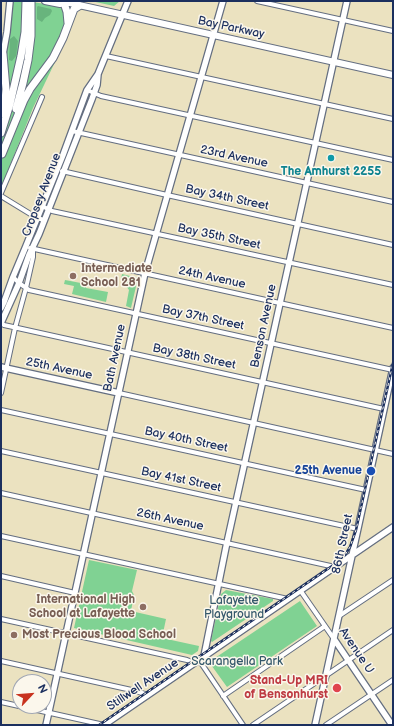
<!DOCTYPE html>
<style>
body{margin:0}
#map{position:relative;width:394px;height:726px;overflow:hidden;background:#ebe2c0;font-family:"Balsamiq Sans",sans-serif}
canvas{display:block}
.frame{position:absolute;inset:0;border:2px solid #1b2f5e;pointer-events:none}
.north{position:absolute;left:12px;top:674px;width:40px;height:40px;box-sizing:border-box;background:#fbf7ec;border:1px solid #a1a7b3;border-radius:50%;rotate:64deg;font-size:11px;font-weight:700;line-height:16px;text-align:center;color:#1b2f5e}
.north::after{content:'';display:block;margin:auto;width:14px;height:18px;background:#c8321e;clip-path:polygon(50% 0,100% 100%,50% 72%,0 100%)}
</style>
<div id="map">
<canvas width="394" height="726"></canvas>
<div class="frame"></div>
<div class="north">N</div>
</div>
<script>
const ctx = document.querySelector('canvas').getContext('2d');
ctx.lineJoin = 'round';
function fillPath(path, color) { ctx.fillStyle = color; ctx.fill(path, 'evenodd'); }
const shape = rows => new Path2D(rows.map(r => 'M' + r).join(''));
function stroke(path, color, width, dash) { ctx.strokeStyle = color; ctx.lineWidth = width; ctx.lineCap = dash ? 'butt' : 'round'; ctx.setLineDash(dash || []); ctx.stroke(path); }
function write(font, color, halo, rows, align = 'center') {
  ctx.font = font + ' "Balsamiq Sans",sans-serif'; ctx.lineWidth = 3; ctx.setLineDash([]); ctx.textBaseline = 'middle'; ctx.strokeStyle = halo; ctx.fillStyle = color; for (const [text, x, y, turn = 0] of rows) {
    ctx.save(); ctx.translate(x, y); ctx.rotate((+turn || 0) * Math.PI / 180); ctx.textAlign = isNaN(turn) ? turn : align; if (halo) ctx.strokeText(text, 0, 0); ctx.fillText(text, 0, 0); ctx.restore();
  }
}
fillPath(shape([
 [13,1,26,1,58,6,63,10,65,24,59,41,56,60,33,108,1,188,1,74,6,54],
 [91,1,120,1,114,6],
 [122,274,138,278,131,308,126,306,129,290,121,279],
 [65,280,86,284,86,288,108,292,106,302,72,294,74,286,64,284],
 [89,560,137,570,132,591,134,595,131,611,166,619,162,638,199,646,198,651,192,655,74,628],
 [226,590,273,599,273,601,212,642,211,641,221,594],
 [300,601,317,626,227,687,209,662]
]), '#80d293');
fillPath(shape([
 [38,6,51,9,52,11,50,15,45,18,42,22,37,19,37,7],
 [14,36,18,41,16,56,12,61,9,60,10,39]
]), '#68b47d');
const street = shape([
 [257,1,393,31],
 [106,56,393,119],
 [87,90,101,96,393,160],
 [72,131,393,202],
 [62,171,167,195,393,245],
 [1,193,42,97],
 [1,196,37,218,44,220],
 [42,206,52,211,393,285],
 [30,248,393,328],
 [13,277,19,283,29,290,393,370],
 [1,323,4,325,384,409],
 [1,393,15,328,26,288,33,257,33,249],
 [119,393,393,454],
 [1,410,366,490],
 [1,451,358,529],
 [1,493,335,567],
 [1,536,288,599],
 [1,576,75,593],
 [300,590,334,639],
 [339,616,393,580],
 [1,619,187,660,195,663],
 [199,660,243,725],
 [1,661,136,691,148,695],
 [223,696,325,626],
 [1,702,104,725],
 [253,725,393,630],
 [326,725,393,680]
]);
const secondary = shape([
 [3,54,7,32,10,1],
 [1,308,4,302,13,277,26,246,63,155,87,90,98,74,128,1],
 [1,323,19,283,29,255,39,234,92,99,97,85,98,74],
 [1,367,119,393],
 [334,639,392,725],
 [204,656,226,547,347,1],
 [46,725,145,273,223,1],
 [104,725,393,527],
 [315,725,393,368]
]);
const primary = shape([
 [45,1,60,4,64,3,70,3,393,75]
]);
const highway = shape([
 [64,3,67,12,68,23],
 [3,54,6,89,4,114],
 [16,109,23,83,28,60,31,36,31,1],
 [1,133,10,104,21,56,25,32,26,1],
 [2,154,24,100,30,89,53,58,63,38,74,9,79,6]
]);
stroke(street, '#646e80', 6);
stroke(secondary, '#646e80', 8);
stroke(primary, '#646e80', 8);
stroke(highway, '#646e80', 9);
stroke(street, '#fff', 4);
stroke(secondary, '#fff', 5.5);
stroke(primary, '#fff', 6);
stroke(highway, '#fff', 7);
const rail = shape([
 [99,725,332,566,345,555,350,547,356,530,393,363]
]);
stroke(rail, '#1b2f5e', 2.5);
stroke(rail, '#fbf7ec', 1, [3]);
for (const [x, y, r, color] of [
 [331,158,4,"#0f9aa8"],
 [73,276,4,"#8d6e63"],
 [371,471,5,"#1a4fb4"],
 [143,607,4,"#8d6e63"],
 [14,635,4,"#8d6e63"],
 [337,688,5,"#e0444e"]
]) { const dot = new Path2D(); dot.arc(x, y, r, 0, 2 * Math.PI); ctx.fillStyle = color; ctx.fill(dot); stroke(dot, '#fbf7ec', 1.5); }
write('12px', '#1b2f5e', '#fbf7ec', [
 ["Bay Parkway",231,28,12],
 ["23rd Avenue",234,157,12],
 ["Cropsey Avenue",42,195,-69],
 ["Bay 34th Street",227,198,12],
 ["Bay 35th Street",219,237,12],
 ["24th Avenue",212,278,12],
 ["Bay 37th Street",203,318,12],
 ["Benson Avenue",264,326,-78],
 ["Bay 38th Street",194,357,12],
 ["Bath Avenue",115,358,-78],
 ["25th Avenue",59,369,12],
 ["Bay 40th Street",186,440,12],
 ["Bay 41st Street",181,480,12],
 ["26th Avenue",170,520,12],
 ["86th Street",343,544,-78],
 ["Avenue U",356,651,56],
 ["Stillwell Avenue",143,685,-34]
]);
write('bold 12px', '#0d838f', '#fbf7ec', [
 ["The Amhurst 2255",331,172]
]);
write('bold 12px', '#785e54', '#fbf7ec', [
 ["Intermediate",81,269],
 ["School 281",81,283],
 ["International High",135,600,"right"],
 ["School at Lafayette",135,614,"right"],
 ["Most Precious Blood School",22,635]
], 'left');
write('bold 12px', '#164399', '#fbf7ec', [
 ["25th Avenue",362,471]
], 'right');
write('12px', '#34586b', '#fbf7ec', [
 ["Lafayette",234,601],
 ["Playground",234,615],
 ["Scarangella Park",237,662]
]);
write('bold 12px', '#be3a42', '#fbf7ec', [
 ["Stand-Up MRI",328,681],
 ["of Bensonhurst",328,695]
], 'right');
</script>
